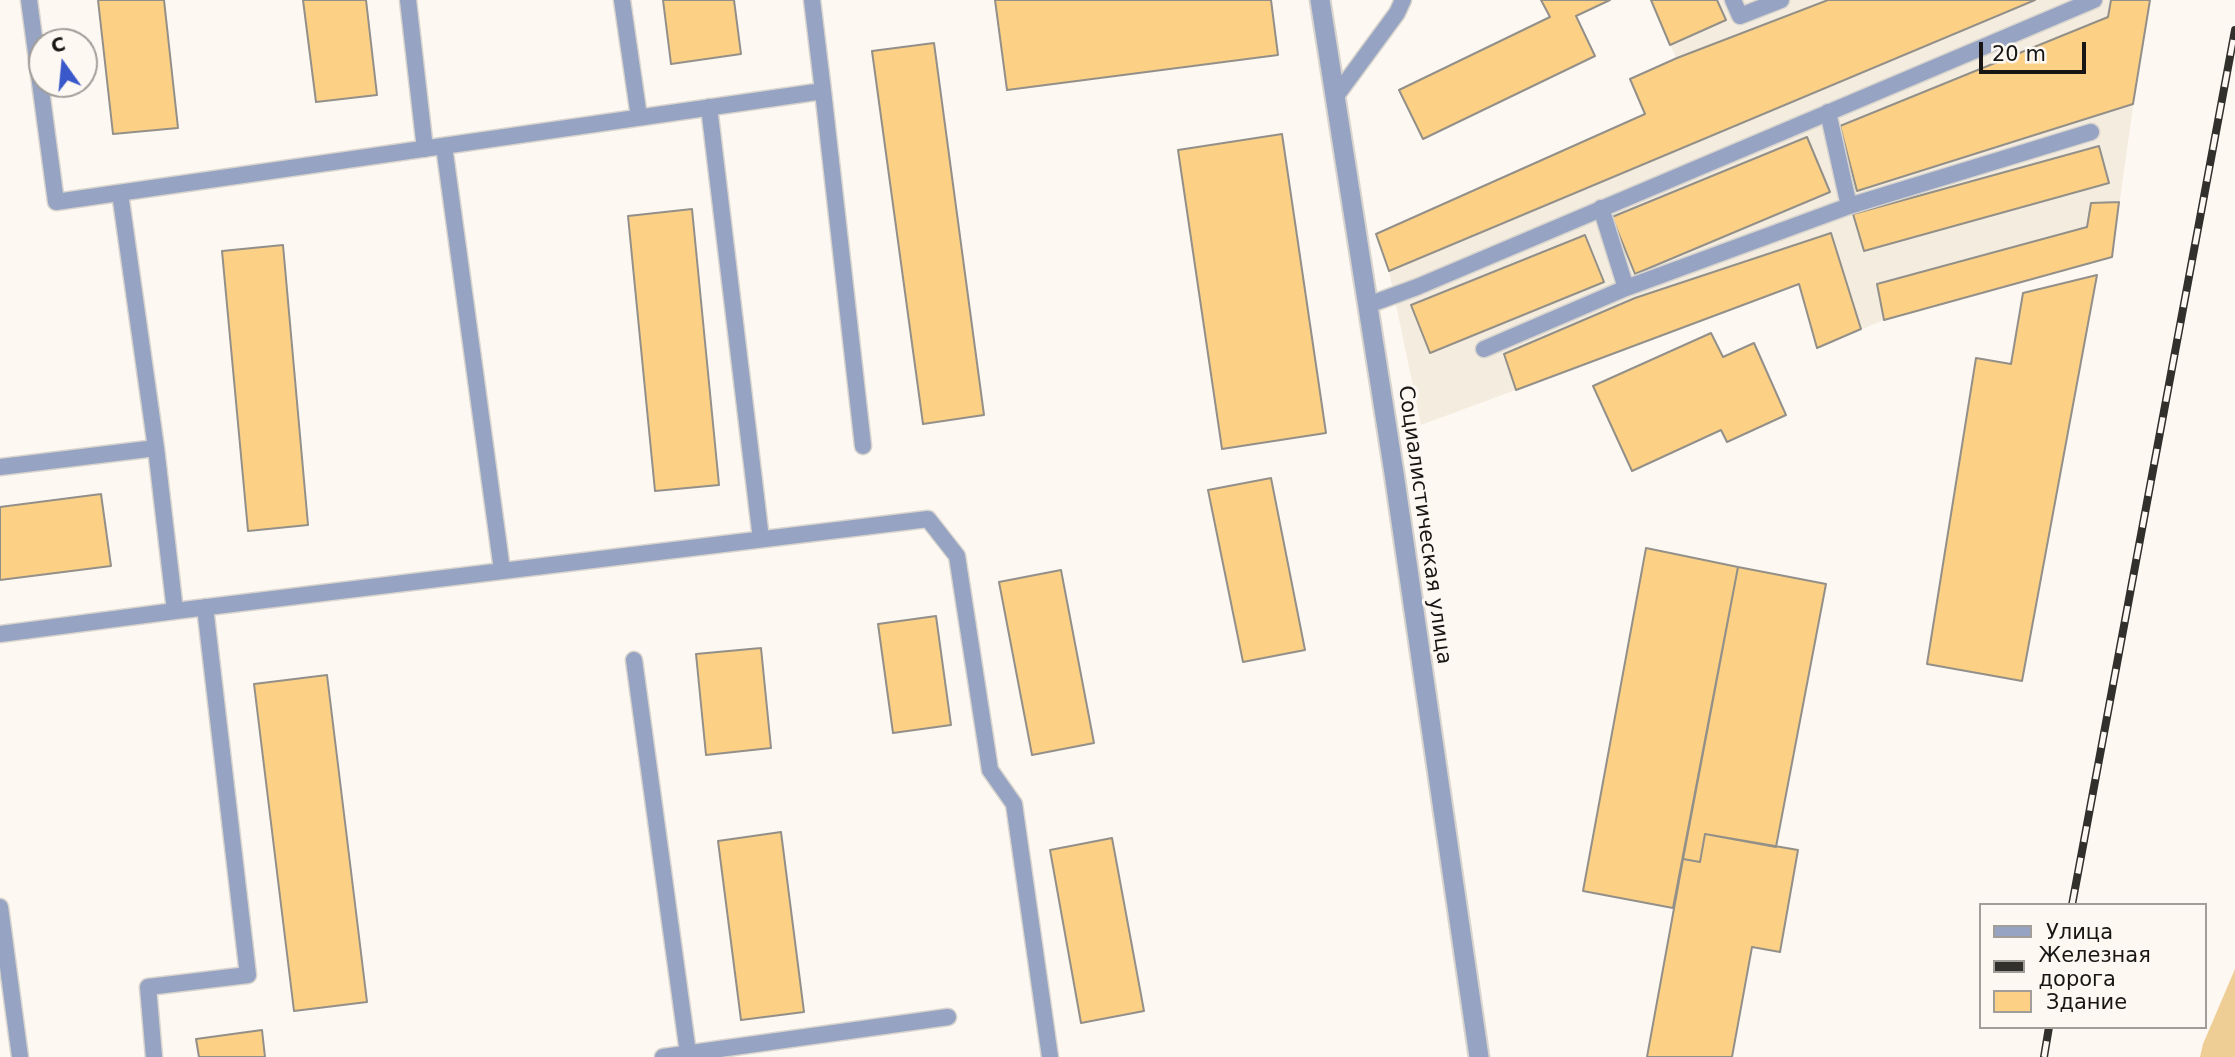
<!DOCTYPE html>
<meta charset="utf-8">
<style>
body{margin:0}
#map{position:relative;width:2235px;height:1057px;overflow:hidden;background:#fdf8f2;font-family:"DejaVu Sans",sans-serif}
canvas{display:block}
.legend{position:absolute;left:1979px;top:903px;width:228px;height:126px;box-sizing:border-box;background:#fdf8f2;border:2px solid #a19e99;margin:0;padding:9px 12px;list-style:none;font-size:21px;color:#171614}
.legend li{display:flex;align-items:center;gap:14px;height:35px}
.legend b{width:35px;border:2px solid #a19e99}
.north{position:absolute;left:28px;top:28px;width:70px;height:70px;box-sizing:border-box;background:#fdf8f2;border:2px solid #a19e99;border-radius:50%;rotate:345deg;font-size:19px;font-weight:700;line-height:28px;text-align:center;color:#171614}
.north::after{content:'';display:block;margin:auto;width:24px;height:32px;background:#3958ca;clip-path:polygon(50% 0,100% 100%,50% 72%,0 100%)}
.scale{position:absolute;left:1979px;top:42px;width:107px;height:32px;box-sizing:border-box;border:4px solid #171614;border-top:0;padding-left:9px;font-size:21px;line-height:24px;white-space:nowrap;color:#171614;-webkit-text-stroke:5px #fdf8f2;paint-order:stroke}
</style>
<div id="map">
<canvas width="2235" height="1057"></canvas>
<ul class="legend">
<li><b style="height:9px;background:#96a3c2"></b>Улица</li>
<li><b style="height:9px;background:#31302d"></b>Железная дорога</li>
<li><b style="height:19px;background:#fcd185"></b>Здание</li>
</ul>
<div class="north">С</div>
<div class="scale">20 m</div>
</div>
<script>
const ctx = document.querySelector('canvas').getContext('2d');
ctx.lineJoin = 'round';
function fillPath(path, color) { ctx.fillStyle = color; ctx.fill(path, 'evenodd'); }
const shape = rows => new Path2D(rows.map(r => 'M' + r).join(''));
function stroke(path, color, width, dash) { ctx.strokeStyle = color; ctx.lineWidth = width; ctx.lineCap = dash ? 'butt' : 'round'; ctx.setLineDash(dash || []); ctx.stroke(path); }
function write(font, color, halo, rows, align = 'center') {
  ctx.font = font + ' "DejaVu Sans",sans-serif'; ctx.lineWidth = 6; ctx.setLineDash([]); ctx.textBaseline = 'middle'; ctx.strokeStyle = halo; ctx.fillStyle = color; for (const [text, x, y, turn = 0] of rows) {
    ctx.save(); ctx.translate(x, y); ctx.rotate((+turn || 0) * Math.PI / 180); ctx.textAlign = isNaN(turn) ? turn : align; if (halo) ctx.strokeText(text, 0, 0); ctx.fillText(text, 0, 0); ctx.restore();
  }
}
fillPath(shape([
 [1651,0,2150,0,2140,57,2112,257,1884,320,1817,348,1799,285,1421,425,1389,271,1376,234,1645,114,1630,79,1676,58]
]), '#f4eddf');
fillPath(shape([
 [2235,969,2235,1057,2200,1057,2203,1044]
]), '#eece95');
const building = shape([
 [98,0,164,0,178,128,113,134,98,0],
 [303,0,366,0,377,95,316,102,303,0],
 [663,0,734,0,741,54,671,64,663,0],
 [995,0,1271,0,1278,55,1007,90,995,0],
 [1541,0,1610,0,1576,16,1595,56,1423,139,1399,90,1550,17,1541,0],
 [1651,0,1717,0,1726,20,1670,45,1651,0],
 [1828,0,2035,0,1389,271,1376,234,1645,114,1630,79,1677,58,1828,0],
 [2111,0,2150,0,2133,104,1857,191,1840,126,2108,17,2111,0],
 [934,43,984,415,923,424,872,51,934,43],
 [1282,134,1326,433,1222,449,1178,150,1282,134],
 [1807,137,1830,192,1635,274,1612,217,1807,137],
 [2099,146,2109,183,1864,251,1853,214,2099,146],
 [2119,202,2112,257,1884,320,1877,284,2087,227,2091,203,2119,202],
 [692,209,719,485,655,491,628,216,692,209],
 [1831,233,1861,329,1817,348,1799,284,1516,390,1504,354,1635,298,1831,233],
 [1585,235,1604,282,1430,353,1411,305,1585,235],
 [283,245,308,525,248,531,222,251,283,245],
 [2097,275,2022,681,1927,664,1976,358,2011,364,2023,293,2097,275],
 [1711,333,1723,357,1754,343,1786,415,1727,442,1721,430,1632,471,1593,386,1711,333],
 [1271,478,1305,650,1243,662,1208,490,1271,478],
 [101,494,111,566,0,580,0,507,101,494],
 [1646,548,1738,567,1673,908,1583,891,1646,548],
 [1738,567,1826,584,1776,847,1705,834,1700,862,1683,859,1738,567],
 [1061,570,1094,743,1032,755,999,582,1061,570],
 [936,616,951,725,893,733,878,624,936,616],
 [761,648,771,748,706,755,696,654,761,648],
 [327,675,367,1002,294,1011,254,684,327,675],
 [781,832,804,1012,741,1020,718,841,781,832],
 [1705,834,1798,850,1780,952,1752,947,1732,1057,1647,1057,1683,859,1700,862,1705,834],
 [1112,838,1144,1011,1081,1023,1050,850,1112,838],
 [262,1030,265,1057,199,1057,196,1039,262,1030]
]);
fillPath(building, '#fcd185');
stroke(building, '#938f89', 2);
const service = shape([
 [29,0,56,202,823,91,812,0],
 [408,0,425,149],
 [622,0,639,117],
 [1733,0,1740,16,1781,0],
 [823,91,863,446],
 [1336,96,1397,13,1403,0],
 [709,107,761,539],
 [444,146,502,570],
 [120,193,156,448],
 [1849,206,2091,132],
 [1601,208,1626,288],
 [1368,305,1417,287,2094,0],
 [1484,349,1626,288,1849,206,1828,112],
 [0,467,156,448,175,611,0,634],
 [175,611,928,519,957,556,990,770,1014,804,1050,1057],
 [634,660,688,1053],
 [0,907,20,1057],
 [154,1057,148,987,248,975,205,607],
 [663,1057,948,1017]
]);
const minor = shape([
 [1320,0,1394,473,1479,1057]
]);
stroke(service, '#d8d4ce', 19);
stroke(minor, '#d8d4ce', 23);
stroke(service, '#96a3c2', 16);
stroke(minor, '#96a3c2', 19);
const rail = shape([
 [2072,905,2235,30],
 [2044,1057,2049,1027]
]);
stroke(rail, '#31302d', 8);
stroke(rail, '#fdf8f2', 5, [16]);
write('21px', '#171614', '#fdf8f2', [
 ["Социалистическая улица",1424,525,82]
]);
</script>
